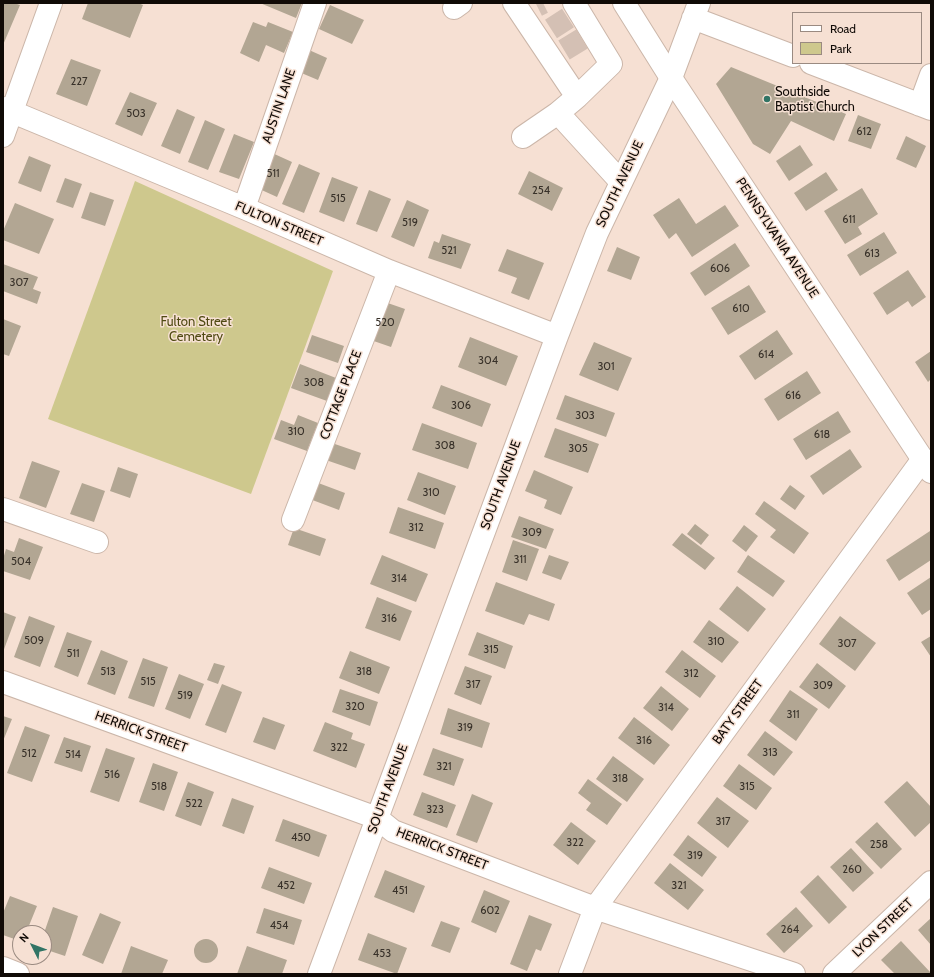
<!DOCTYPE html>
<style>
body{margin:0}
#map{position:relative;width:934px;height:977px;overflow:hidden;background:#f6e0d3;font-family:Cabin,sans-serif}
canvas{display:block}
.frame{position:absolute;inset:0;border:4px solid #100a06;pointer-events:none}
.legend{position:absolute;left:792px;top:12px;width:130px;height:52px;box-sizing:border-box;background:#f6e0d3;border:1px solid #9a8a81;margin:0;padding:5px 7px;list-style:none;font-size:12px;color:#100a06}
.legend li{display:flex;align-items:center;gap:8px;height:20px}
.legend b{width:20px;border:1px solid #9a8a81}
.north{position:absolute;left:12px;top:925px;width:40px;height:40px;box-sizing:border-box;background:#f6e0d3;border:1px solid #9a8a81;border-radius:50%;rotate:312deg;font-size:11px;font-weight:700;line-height:16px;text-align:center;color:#100a06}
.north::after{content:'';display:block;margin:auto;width:14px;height:18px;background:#317465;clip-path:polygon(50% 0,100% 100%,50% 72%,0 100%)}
</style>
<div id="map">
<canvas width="934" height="977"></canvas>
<div class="frame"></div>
<ul class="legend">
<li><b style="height:5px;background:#fff"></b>Road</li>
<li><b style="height:11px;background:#cec88d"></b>Park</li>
</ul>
<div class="north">N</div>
</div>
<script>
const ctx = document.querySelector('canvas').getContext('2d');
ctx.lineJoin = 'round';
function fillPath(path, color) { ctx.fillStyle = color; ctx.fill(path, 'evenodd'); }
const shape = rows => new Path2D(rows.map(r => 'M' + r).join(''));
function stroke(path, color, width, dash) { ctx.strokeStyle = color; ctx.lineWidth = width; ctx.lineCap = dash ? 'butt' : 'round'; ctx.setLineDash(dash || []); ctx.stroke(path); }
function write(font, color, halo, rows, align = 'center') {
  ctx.font = font + ' Cabin,sans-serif'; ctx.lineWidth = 3; ctx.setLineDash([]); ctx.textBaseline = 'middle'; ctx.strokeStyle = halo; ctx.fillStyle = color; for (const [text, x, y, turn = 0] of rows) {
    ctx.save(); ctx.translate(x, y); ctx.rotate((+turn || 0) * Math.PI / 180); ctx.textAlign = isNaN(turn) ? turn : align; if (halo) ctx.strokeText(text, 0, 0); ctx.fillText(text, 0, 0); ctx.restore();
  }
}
fillPath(shape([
 [135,181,333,271,251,494,48,419]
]), '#cec88d');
fillPath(shape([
 [3,3,14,3,20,5,3,45],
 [88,3,138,3,143,5,130,38,82,19],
 [260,3,302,3,296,18],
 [330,5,364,20,352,44,319,29],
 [253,22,266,27,268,22,293,32,284,53,266,45,259,62,240,53],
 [309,50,327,58,318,80,299,72],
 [71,59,101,70,87,106,56,94],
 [731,67,846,114,834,141,791,121,770,154,753,144,716,84],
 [130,92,157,103,142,136,115,124],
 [177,109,195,117,180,154,161,146],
 [858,115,881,124,871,149,848,141],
 [205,120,225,129,208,170,188,162],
 [234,134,254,142,239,179,219,172],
 [906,136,926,146,916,168,896,159],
 [800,145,813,165,789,181,776,161],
 [270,152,292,162,277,197,255,187],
 [29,156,51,165,41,192,18,183],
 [299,164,320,173,304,213,282,204],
 [529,171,563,188,552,211,518,194],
 [826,172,838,190,806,211,794,193],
 [332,177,358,187,344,222,319,212],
 [65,178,82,184,73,208,56,202],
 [862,188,878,214,858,227,862,234,845,244,824,211],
 [369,190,391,199,377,232,356,224],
 [90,192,114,200,105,226,81,218],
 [679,198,696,224,725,205,739,226,692,257,676,233,669,239,653,215],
 [407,200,429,210,414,247,391,237],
 [15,203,54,219,39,254,3,240,3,231],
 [884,232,897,253,860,276,847,255],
 [442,234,471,244,461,269,428,258,434,241,439,243],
 [735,243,750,266,705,296,690,273],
 [617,247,640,257,631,280,607,271],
 [507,249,544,263,529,300,511,293,517,278,498,271],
 [3,264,38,277,33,289,41,292,37,304,3,291],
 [908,270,926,297,912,307,908,301,887,315,873,293],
 [749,285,766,312,728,335,711,308],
 [379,300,405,309,391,347,365,338],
 [3,319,21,326,9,356,3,354],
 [777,330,793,354,755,380,739,356],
 [312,335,344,346,338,363,306,352],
 [470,337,518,356,506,386,458,367],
 [594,342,632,358,618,391,579,375],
 [931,351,931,379,928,382,915,362],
 [300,364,336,378,327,401,291,388],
 [807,371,821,393,778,421,764,399],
 [441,385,491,404,482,427,432,408],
 [565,395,615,413,606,437,556,419],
 [838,411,851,432,806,460,793,439],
 [298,415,318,423,307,451,274,439,281,420,294,425],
 [422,423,477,443,468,469,412,450],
 [555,428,599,444,588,473,544,457],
 [329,442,361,453,355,470,323,459],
 [850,449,862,467,823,495,810,476],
 [32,461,60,471,46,508,19,498],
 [118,467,138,474,130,498,110,491],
 [534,470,573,487,561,515,544,508,547,500,525,491],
 [418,472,456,486,445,515,407,500],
 [313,481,345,493,339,510,307,498],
 [82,483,105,491,94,522,70,514],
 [790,485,805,496,795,510,780,499],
 [764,501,809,533,794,554,770,537,776,530,755,514],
 [398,507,444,523,435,549,389,533],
 [519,516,554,529,546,549,511,537],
 [695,524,709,535,701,545,687,534],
 [744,525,758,536,746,552,732,541],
 [294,528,326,539,320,556,288,545],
 [930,531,931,560,899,581,886,560],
 [682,533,715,558,705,570,672,545],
 [19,538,43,547,30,580,3,571,3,559,6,549,14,552],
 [513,540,539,549,527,581,502,572],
 [382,555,428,574,416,602,370,584],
 [549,555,569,562,561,580,542,573],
 [748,555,785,581,773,597,737,572],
 [931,577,931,609,922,615,907,593],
 [496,582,555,604,549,621,529,614,524,625,485,611],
 [737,586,766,609,748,632,719,609],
 [377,597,412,611,400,641,365,628],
 [3,612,16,617,3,652],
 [29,616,55,626,40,667,14,657],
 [840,616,876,643,855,671,819,644],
 [709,620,739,642,722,663,693,642],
 [67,632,92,641,78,677,54,667],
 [477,632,513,646,505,669,468,655],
 [931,636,931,657,921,642],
 [101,650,128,661,115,695,87,684],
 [682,650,716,676,700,698,665,672],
 [350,651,390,667,379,694,339,678],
 [143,658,168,667,154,707,128,698],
 [214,663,225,666,218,684,207,680],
 [817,663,846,686,829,709,799,687],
 [465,666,492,676,481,705,454,694],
 [179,674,204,684,190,719,165,709],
 [222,684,242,692,226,733,205,725],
 [661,686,689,709,672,731,643,708],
 [340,689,378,702,370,726,332,712],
 [790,690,818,709,796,741,769,721],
 [448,708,490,723,482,748,440,734],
 [3,716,12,719,3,741],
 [263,717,285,725,275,750,253,742],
 [634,717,670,745,654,765,618,738],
 [325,722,353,733,351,739,365,744,356,768,313,751],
 [25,726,50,735,32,782,7,773],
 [765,731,793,752,774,776,747,755],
 [64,737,91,746,82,772,54,763],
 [106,748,135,758,119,802,90,792],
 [433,748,464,759,454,786,423,775],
 [613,756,644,779,627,802,596,779],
 [153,763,178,772,164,811,139,802],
 [739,764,772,788,756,810,723,786],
 [588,779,622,804,607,825,586,810,591,803,578,793],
 [907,781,931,807,931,822,915,837,884,802],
 [188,782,214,792,201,826,175,816],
 [422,792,456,805,447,828,413,815],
 [472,794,493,803,477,843,456,835],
 [717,797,749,821,728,848,697,823],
 [232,798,254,806,244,834,222,826],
 [283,819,327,835,319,857,275,841],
 [571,822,596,841,578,865,553,845],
 [877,822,902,849,881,869,855,842],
 [688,835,717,857,702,877,673,855],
 [851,848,874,873,853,892,830,867],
 [670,863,704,890,688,910,654,883],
 [269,867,312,883,304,904,261,888],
 [385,870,425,886,414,913,374,897],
 [818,875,847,907,829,924,800,892],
 [484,890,510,901,496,933,471,922],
 [10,896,37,906,26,933,20,933,20,941,3,935,3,913],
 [53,907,78,916,65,956,44,949,44,933],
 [796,907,813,926,784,953,766,934],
 [264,908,302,920,294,945,256,933],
 [100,913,121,922,103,964,82,955],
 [529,915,552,924,541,951,536,949,527,971,510,964],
 [931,918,931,945,918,930],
 [441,921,460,928,450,953,431,946],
 [368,933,407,948,397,974,358,960],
 '194 951a12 12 0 1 1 24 0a12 12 0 1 1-24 0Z',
 [901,941,931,973,931,974,895,974,881,960],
 [131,946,168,960,162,974,121,974],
 [247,946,287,960,282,974,237,974]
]), '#b2a693');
stroke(shape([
 [537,6,543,3],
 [551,29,568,18],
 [564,50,582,39]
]), '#d4c0b4', 22, [22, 11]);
const minor = shape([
 [514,3,577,97],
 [454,8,461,3],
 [693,18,793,56],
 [811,63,931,109],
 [920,105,931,75],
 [3,108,244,208,389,271,557,336],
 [558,113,577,97,611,64,574,3],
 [3,136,51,3],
 [523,137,558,113,621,182],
 [244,208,315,3],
 [3,509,97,542],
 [293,520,389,271],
 [3,682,377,818,393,831,595,908,794,974],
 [3,968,18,974],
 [319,974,557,336,597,233,671,78,699,3],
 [570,974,595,908,923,459],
 [834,974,931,882]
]);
const major = shape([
 [624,3,671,78,931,472]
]);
stroke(minor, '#cbb6a9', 24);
stroke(major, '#cbb6a9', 24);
stroke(minor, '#fff', 22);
stroke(major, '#fff', 22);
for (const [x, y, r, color] of [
 [767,99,4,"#317465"]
]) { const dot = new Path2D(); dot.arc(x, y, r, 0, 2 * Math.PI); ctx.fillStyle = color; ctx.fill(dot); stroke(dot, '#f6e0d3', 1.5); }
write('11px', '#383129', null, [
 ["227",79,82],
 ["503",136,114],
 ["612",864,132],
 ["511",273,174],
 ["254",541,191],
 ["515",338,199],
 ["611",849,220],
 ["519",410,223],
 ["521",449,251],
 ["613",872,254],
 ["606",720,269],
 ["307",19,283],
 ["610",741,309],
 ["520",385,323],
 ["614",766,355],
 ["304",488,361],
 ["301",606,367],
 ["308",314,383],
 ["616",793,396],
 ["306",461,406],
 ["303",585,416],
 ["310",296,432],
 ["618",822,435],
 ["308",445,446],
 ["305",578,449],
 ["310",431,493],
 ["312",416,528],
 ["309",532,533],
 ["311",520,560],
 ["504",21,562],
 ["314",399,579],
 ["316",389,619],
 ["509",34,641],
 ["310",716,642],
 ["307",847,644],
 ["315",491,650],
 ["511",73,654],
 ["513",108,672],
 ["318",364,672],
 ["312",691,674],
 ["515",148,682],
 ["317",473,685],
 ["309",823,686],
 ["519",185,696],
 ["320",355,707],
 ["314",666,708],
 ["311",793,715],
 ["319",465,728],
 ["316",644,741],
 ["322",339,748],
 ["313",770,753],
 ["512",29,754],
 ["514",73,755],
 ["321",444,767],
 ["516",112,775],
 ["318",620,779],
 ["518",159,787],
 ["315",747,787],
 ["522",194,804],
 ["323",435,810],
 ["317",723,822],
 ["450",301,838],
 ["322",575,843],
 ["258",879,845],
 ["319",695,856],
 ["260",852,870],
 ["452",286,886],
 ["321",679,886],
 ["451",400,891],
 ["602",490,911],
 ["454",279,926],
 ["264",790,930],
 ["453",382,954]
]);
write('13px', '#100a06', '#f6e0d3', [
 ["Southside",775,92],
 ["Baptist Church",775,107]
], 'left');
write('13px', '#100a06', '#f6e0d3', [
 ["AUSTIN LANE",279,106,-71],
 ["SOUTH AVENUE",620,184,-65],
 ["FULTON STREET",279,224,23],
 ["PENNSYLVANIA AVENUE",777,238,57],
 ["COTTAGE PLACE",341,395,-69],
 ["SOUTH AVENUE",501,485,-70],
 ["BATY STREET",738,712,-54],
 ["HERRICK STREET",141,732,20],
 ["SOUTH AVENUE",388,789,-70],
 ["HERRICK STREET",442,849,21],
 ["LYON STREET",883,928,-44]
]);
write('13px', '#504a13', '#f6e0d3', [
 ["Fulton Street",196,322],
 ["Cemetery",196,337]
]);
</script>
